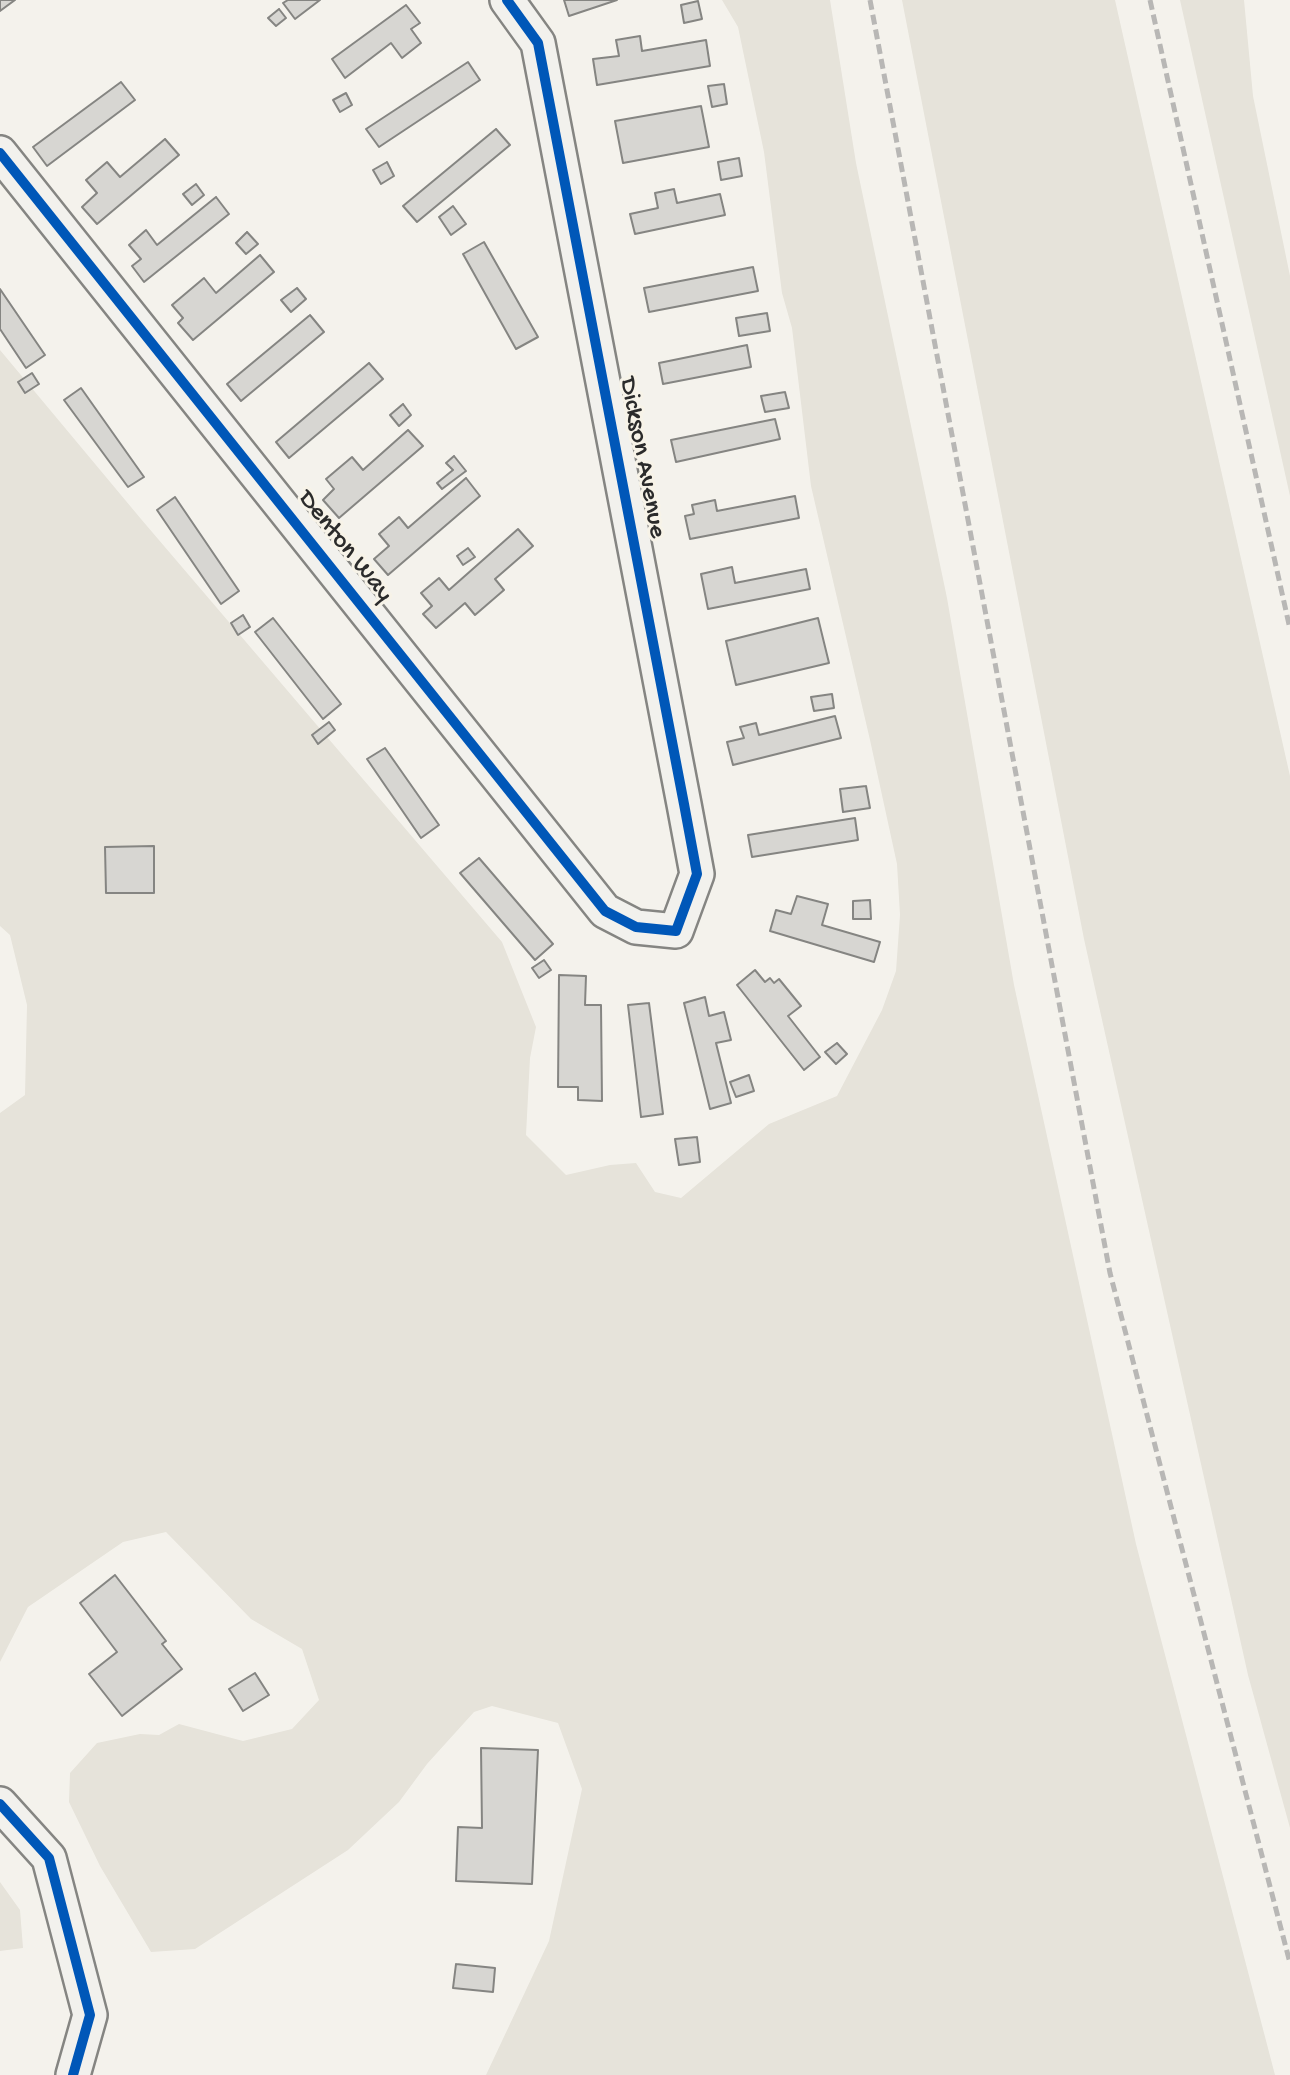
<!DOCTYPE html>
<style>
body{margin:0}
canvas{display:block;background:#f4f2ec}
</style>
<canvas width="1290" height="2075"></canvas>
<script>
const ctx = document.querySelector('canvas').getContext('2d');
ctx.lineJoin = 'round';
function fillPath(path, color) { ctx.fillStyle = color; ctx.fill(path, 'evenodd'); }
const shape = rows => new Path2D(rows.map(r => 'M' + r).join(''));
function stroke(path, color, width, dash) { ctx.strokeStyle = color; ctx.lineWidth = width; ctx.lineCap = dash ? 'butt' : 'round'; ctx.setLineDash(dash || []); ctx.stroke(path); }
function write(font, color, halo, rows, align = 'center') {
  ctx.font = font + ' "Gochi Hand",sans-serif'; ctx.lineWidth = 6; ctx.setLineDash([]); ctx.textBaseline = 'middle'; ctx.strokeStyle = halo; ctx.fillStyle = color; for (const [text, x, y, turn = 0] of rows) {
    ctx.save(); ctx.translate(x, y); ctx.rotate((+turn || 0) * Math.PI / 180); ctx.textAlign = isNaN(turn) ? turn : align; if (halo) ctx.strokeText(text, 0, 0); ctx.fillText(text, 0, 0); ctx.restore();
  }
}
fillPath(shape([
 [722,0,830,0,856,163,947,598,1014,985,1136,1544,1275,2075,486,2075,549,1941,582,1789,558,1723,492,1706,474,1712,427,1764,399,1802,348,1850,195,1949,151,1952,100,1866,69,1802,70,1773,97,1743,140,1734,159,1735,179,1724,243,1741,292,1729,319,1700,302,1649,251,1619,166,1532,123,1542,28,1607,0,1662,0,1113,25,1095,27,1005,10,935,0,926,0,350,141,519,502,942,536,1027,530,1058,526,1135,566,1175,610,1165,636,1163,655,1192,681,1198,769,1124,837,1096,882,1010,896,971,900,915,897,864,870,740,811,486,792,328,782,293,764,152,738,27],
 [902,0,1115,0,1290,776,1290,1828,1248,1675,1084,939],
 [1180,0,1244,0,1253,96,1290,276,1290,496],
 [0,1882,20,1910,23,1948,0,1951]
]), '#e6e3da');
const building = shape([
 [0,0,15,0,0,11,0,0],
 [288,0,320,0,295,19,283,3,288,0],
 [564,0,617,0,569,16,564,0],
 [698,1,702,19,684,23,681,5,698,1],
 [406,5,420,23,411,29,421,43,402,58,391,43,345,78,332,59,406,5],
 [279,9,286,18,276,26,268,18,279,9],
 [640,36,642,51,706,40,710,66,597,85,593,59,619,56,616,40,640,36],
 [468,62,480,80,379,147,366,129,468,62],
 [121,82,135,100,47,166,33,147,121,82],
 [724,84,727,104,712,107,708,86,724,84],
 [346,93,352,105,340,112,333,100,346,93],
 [701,106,709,147,623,163,615,121,701,106],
 [496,129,510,145,417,222,403,206,496,129],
 [165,139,179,155,97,224,82,207,97,193,86,180,107,162,120,177,165,139],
 [739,158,742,176,721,180,718,162,739,158],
 [387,162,394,176,381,184,373,170,387,162],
 [196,184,204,195,192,205,183,194,196,184],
 [674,189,677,203,720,194,725,215,635,234,630,214,658,208,655,193,674,189],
 [216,197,229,214,144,282,132,266,141,259,129,245,146,230,157,245,216,197],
 [453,206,466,224,451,235,439,217,453,206],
 [247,232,258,244,246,254,236,243,247,232],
 [484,242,538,337,516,349,463,254,484,242],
 [260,255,274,272,193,340,178,323,183,318,172,305,204,278,216,293,260,255],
 [753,267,758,291,649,312,644,288,753,267],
 [297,288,306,299,291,312,281,300,297,288],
 [0,289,45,355,26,368,0,329,0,289],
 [767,313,770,331,739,336,736,318,767,313],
 [310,315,324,332,241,401,227,384,310,315],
 [747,345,751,367,663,384,659,363,747,345],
 [369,363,383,379,289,458,276,442,369,363],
 [32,373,39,384,25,393,18,382,32,373],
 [81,388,144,477,128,487,64,400,81,388],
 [785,392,789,408,765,412,761,396,785,392],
 [403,404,411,415,399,426,390,415,403,404],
 [775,419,780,439,676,462,671,440,775,419],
 [408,430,423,446,339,518,323,500,334,489,326,479,352,457,363,470,408,430],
 [454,456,466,471,442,489,437,483,453,470,446,463,454,456],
 [466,478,480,496,388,575,374,559,389,546,379,534,399,517,408,528,466,478],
 [795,496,799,518,690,539,685,516,694,514,692,505,715,500,717,511,795,496],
 [175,497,239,591,221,604,157,510,175,497],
 [518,529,533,546,495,579,504,590,475,615,465,603,436,628,423,614,432,606,421,593,439,578,449,590,518,529],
 [468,548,475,557,463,565,457,556,468,548],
 [732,567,735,583,806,569,810,589,708,609,701,574,732,567],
 [243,615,250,627,238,635,231,623,243,615],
 [273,618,341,704,323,719,255,632,273,618],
 [818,618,829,663,736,685,726,641,818,618],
 [832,694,834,708,814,711,811,697,832,694],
 [835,716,841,738,733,765,727,742,744,738,740,727,756,723,759,735,835,716],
 [329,722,335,730,318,744,312,735,329,722],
 [385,748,439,825,421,838,367,759,385,748],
 [866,786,870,808,843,812,840,789,866,786],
 [855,818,858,840,752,857,748,835,855,818],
 [154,846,154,893,106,893,105,847,154,846],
 [479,858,553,944,535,960,460,873,479,858],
 [797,896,828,904,822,925,880,942,874,962,770,931,776,910,791,914,797,896],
 [870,900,871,919,853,919,853,901,870,900],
 [544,960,551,970,539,978,532,968,544,960],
 [755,970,765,982,770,978,774,983,779,979,801,1006,788,1016,820,1057,804,1070,737,985,755,970],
 [559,975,586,976,585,1005,601,1005,602,1101,578,1100,578,1087,558,1087,559,975],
 [705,997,709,1016,724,1012,731,1040,716,1043,731,1103,710,1109,684,1003,705,997],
 [649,1003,663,1114,641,1117,628,1005,649,1003],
 [837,1043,847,1054,836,1064,825,1052,837,1043],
 [749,1075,754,1091,736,1097,730,1082,749,1075],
 [697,1137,700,1162,679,1165,675,1139,697,1137],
 [115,1575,166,1641,162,1644,182,1669,122,1716,89,1674,117,1652,80,1603,115,1575],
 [255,1673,269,1695,243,1711,229,1689,255,1673],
 [481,1748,538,1750,532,1884,456,1881,458,1827,482,1828,481,1748],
 [456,1964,495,1968,493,1992,453,1988,456,1964]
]);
fillPath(building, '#d7d6d2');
stroke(building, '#858582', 2);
const street = shape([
 [0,153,605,911,636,927,676,931,697,874,684,804,538,43,507,0],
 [0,1804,49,1858,90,2015,73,2075]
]);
stroke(street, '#858582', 38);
stroke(street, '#f2f1ed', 33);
stroke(shape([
 [870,0,1110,1273,1290,1963],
 [1150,0,1290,629]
]), '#b8b7b5', 5, [10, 5]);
stroke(shape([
 [0,153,605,911,636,927,676,931,697,874,684,804,538,43,507,0],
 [0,1804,49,1858,90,2015,73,2075]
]), '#0057b8', 10);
write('26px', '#2b2b2b', '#f7f3e8', [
 ["Dickson Avenue",641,458,79],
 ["Denton Way",344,547,51]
]);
</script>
